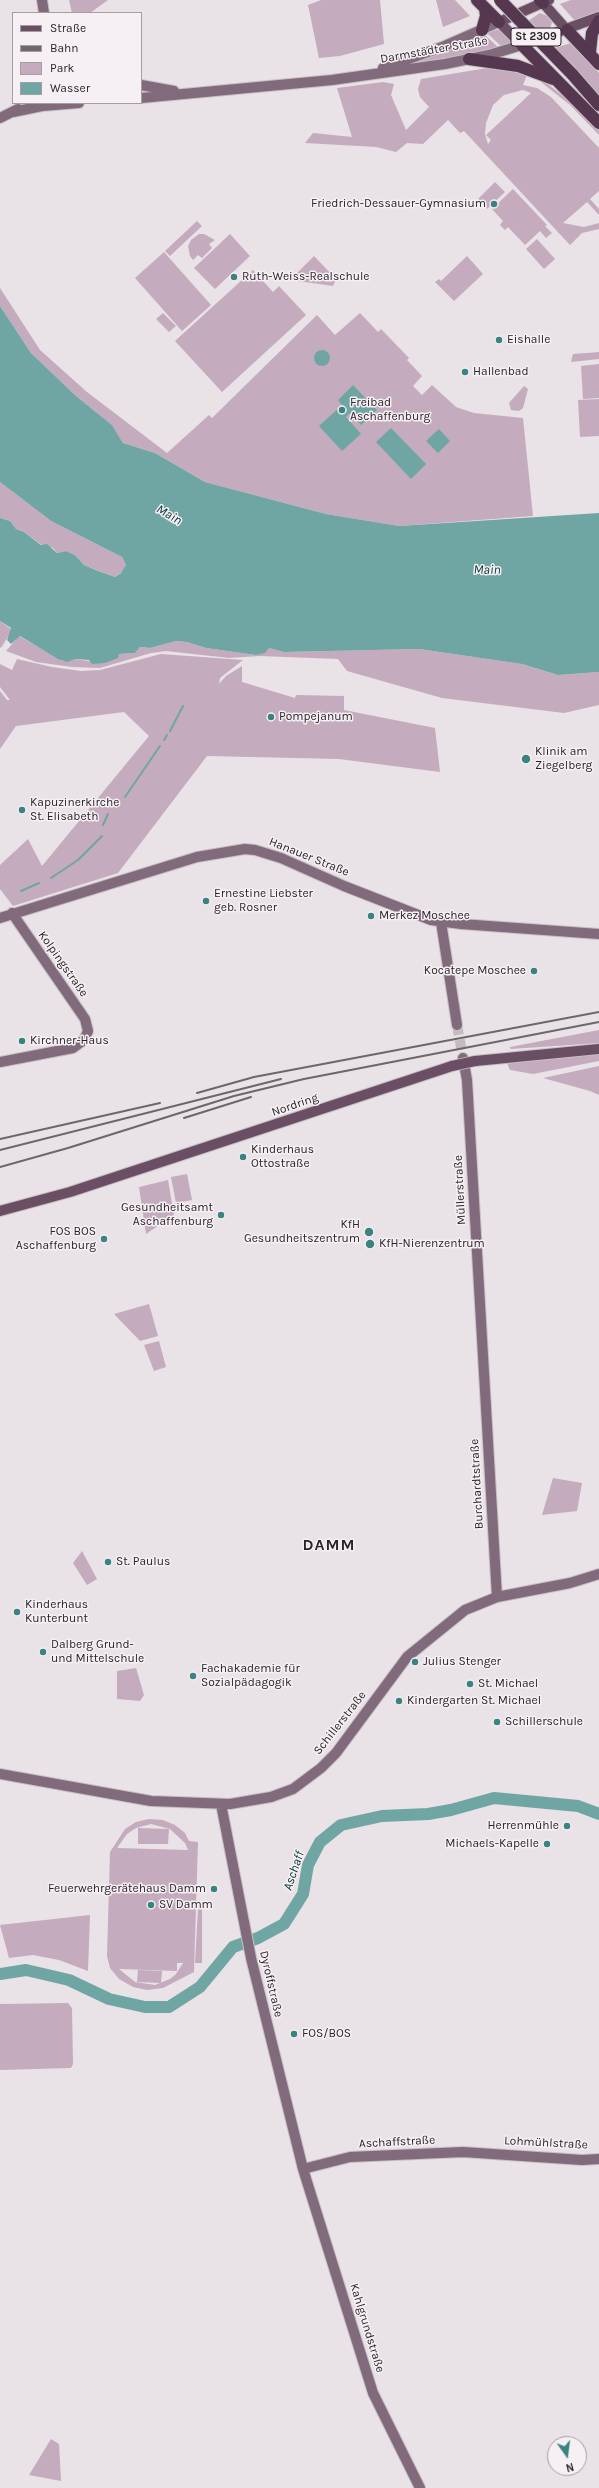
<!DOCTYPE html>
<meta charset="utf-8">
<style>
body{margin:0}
#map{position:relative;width:599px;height:2488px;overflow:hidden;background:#e9e2e7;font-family:Karla,sans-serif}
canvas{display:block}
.legend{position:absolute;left:12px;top:12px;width:130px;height:92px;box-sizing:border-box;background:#f6eff4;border:1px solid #a49ea2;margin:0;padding:5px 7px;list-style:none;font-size:12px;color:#282527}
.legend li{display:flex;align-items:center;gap:8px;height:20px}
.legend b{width:20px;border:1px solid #a49ea2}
.north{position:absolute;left:547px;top:2436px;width:40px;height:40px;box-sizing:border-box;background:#f6eff4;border:1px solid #a49ea2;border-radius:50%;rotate:166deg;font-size:11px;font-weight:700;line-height:16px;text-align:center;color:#282527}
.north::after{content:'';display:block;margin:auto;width:14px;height:18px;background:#3a8381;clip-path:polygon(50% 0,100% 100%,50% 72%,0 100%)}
</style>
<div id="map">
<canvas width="599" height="2488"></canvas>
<ul class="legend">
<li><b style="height:5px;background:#6a4e64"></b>Straße</li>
<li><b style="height:5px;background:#6b676a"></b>Bahn</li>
<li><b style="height:11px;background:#c4abbe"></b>Park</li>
<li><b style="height:11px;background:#6fa6a4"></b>Wasser</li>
</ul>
<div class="north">N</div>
</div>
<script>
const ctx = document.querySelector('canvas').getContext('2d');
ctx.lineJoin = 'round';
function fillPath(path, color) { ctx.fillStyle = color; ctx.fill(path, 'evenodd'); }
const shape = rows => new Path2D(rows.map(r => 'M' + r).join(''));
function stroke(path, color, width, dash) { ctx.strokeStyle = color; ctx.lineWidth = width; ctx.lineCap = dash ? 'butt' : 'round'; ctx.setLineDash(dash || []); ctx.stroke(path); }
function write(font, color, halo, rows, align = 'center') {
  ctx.font = font + ' Karla,sans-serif'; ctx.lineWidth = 3; ctx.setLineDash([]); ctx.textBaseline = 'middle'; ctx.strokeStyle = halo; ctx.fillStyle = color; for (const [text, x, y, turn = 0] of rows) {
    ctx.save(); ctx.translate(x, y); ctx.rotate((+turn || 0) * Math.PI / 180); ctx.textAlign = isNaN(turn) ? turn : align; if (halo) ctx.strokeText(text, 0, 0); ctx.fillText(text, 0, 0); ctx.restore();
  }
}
fillPath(shape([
 [69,0,108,0,90,13,72,13],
 [321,0,380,0,384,44,340,56,319,58,308,5],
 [436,0,455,0,470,16,443,27],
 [571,0,599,0,599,14,576,22,560,4],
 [540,13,547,16,552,22,550,29,541,33,528,21],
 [499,29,504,33,515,44,503,48,487,33],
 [484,34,500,49,391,69,445,51],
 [574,42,599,73,599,99,555,48],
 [493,67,527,75,523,85,537,88,551,97,599,148,599,191,590,199,599,209,599,215,587,202,563,223,584,227,599,223,599,229,582,233,570,245,464,131,460,133,448,120,423,144,407,143,396,152,376,147,305,143,313,133,352,137,337,88,383,82,394,84,391,95,406,130,429,107,420,97,418,89,421,79],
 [523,90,531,93,486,135,491,140,488,144,485,134,486,123,493,105,504,95],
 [536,75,576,106,599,130,599,135,570,105,537,79],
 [495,182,505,192,487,209,478,199],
 [513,189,547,225,545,226,552,233,546,238,540,231,525,245,508,227,505,230,500,225,503,221,492,209],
 [197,221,202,226,170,256,165,251],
 [199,234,204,234,215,240,209,244,212,248,202,258,198,255,193,260,190,256,188,246,191,240],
 [230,234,250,256,215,289,194,268],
 [537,239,555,259,544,269,526,249],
 [164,252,211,305,182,331,135,278],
 [314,256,336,279,333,286,298,281,292,278],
 [467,256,483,274,454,301,435,282,439,279,441,281],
 [253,270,273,292,279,286,306,315,222,392,175,341],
 [0,288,40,350,87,392,167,453,209,415,212,418,317,315,335,335,360,313,378,332,381,329,409,358,407,360,422,376,413,386,422,395,432,385,456,407,474,413,523,418,533,516,399,526,326,514,205,482,155,453,123,443,112,425,76,396,31,353,0,306],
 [163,313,176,326,169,332,156,319],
 [599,352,599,359,571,362,573,354],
 [599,364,599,398,583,399,581,366],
 [524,386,528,389,523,408,519,411,511,410,509,403],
 [599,399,599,436,580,437,578,400],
 [0,482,51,521,122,557,126,565,123,571,115,577,84,565,75,555,66,551,57,553,53,548,42,545,24,532,16,529,10,521,0,518],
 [0,621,12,630,1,648,0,647],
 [19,636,63,661,75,659,102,663,119,654,135,653,140,647,150,648,176,641,187,642,206,648,256,655,269,648,284,652,419,649,522,664,558,675,599,672,599,705,564,713,442,698,347,671,338,659,260,656,229,658,166,651,151,653,100,668,72,667,36,662,6,651],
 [161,654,243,660,220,678,219,684,226,676,242,666,242,682,295,698,296,695,344,696,344,710,435,728,440,772,339,759,207,756,118,873,13,906,0,889,0,865,28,839,42,866,149,736,124,712,16,726,0,749,0,691,7,700,10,700,0,687,0,664,12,670,17,659,52,667,81,671,100,670],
 [599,1030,599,1043,511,1049,510,1047],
 [599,1054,599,1061,533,1074,510,1070,507,1063],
 [599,1066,599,1095,590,1091,543,1078],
 [187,1174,192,1200,176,1203,171,1177],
 [168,1180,174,1215,146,1234,139,1187],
 [149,1304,158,1336,140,1341,114,1314],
 [159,1341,166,1367,154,1371,144,1345],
 [553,1478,582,1483,577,1511,542,1515],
 [82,1551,97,1579,87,1585,73,1563],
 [136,1668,144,1695,140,1701,117,1699,117,1671],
 [149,1819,163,1820,175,1825,185,1833,189,1841,198,1842,194,1972,163,1988,147,1990,133,1987,119,1979,110,1968,107,1956,110,1852,125,1829,136,1822],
 [151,1824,170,1829,185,1843,188,1850,117,1848,127,1834,136,1828],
 [177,1963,183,1963,176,1974,170,1979,155,1985,135,1982,119,1969,177,1971],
 [138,1828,169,1829,168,1844,138,1844],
 [198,1909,202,1909,202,1963,195,1963],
 [90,1915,88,1971,59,1960,33,1955,9,1958,0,1925],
 [138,1970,162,1971,161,1983,137,1982],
 [68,2003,72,2008,73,2064,71,2068,0,2070,0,2004],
 [51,2439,59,2444,61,2481,29,2475]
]), '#c4abbe');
fillPath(shape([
 [0,306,31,353,76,396,112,425,123,443,155,453,205,482,326,514,399,526,599,513,599,672,558,675,522,664,419,649,284,652,269,648,265,653,256,655,206,648,187,642,176,641,150,648,140,647,135,653,119,654,118,658,105,663,92,664,89,660,75,659,67,662,58,659,20,636,11,644,7,640,11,628,0,621,0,518,10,521,16,529,24,532,41,545,47,544,57,553,66,551,75,555,84,565,96,570,115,577,121,573,126,565,122,557,51,521,0,482],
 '314 358a8 8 0 1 1 16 0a8 8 0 1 1-16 0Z',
 [353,385,377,410,361,425,350,413,346,417,361,434,342,451,319,426,342,405,338,400],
 [391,428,426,464,411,479,376,442],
 [439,429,450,441,438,453,426,441]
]), '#6fa6a4');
stroke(shape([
 [170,731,183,706],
 [164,740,167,735],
 [125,797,160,746],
 [103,825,108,814],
 [51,878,78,860,102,836],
 [21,891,39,883]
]), '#6fa6a4', 2);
stroke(shape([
 [0,1974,26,1970,69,1980,109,1999,145,2007,169,2007,200,1987,233,1947,258,1938,284,1924,303,1894,308,1865,320,1842,341,1825,382,1816,428,1814,451,1810,494,1798,578,1806,599,1814]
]), '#6fa6a4', 12);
stroke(shape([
 [457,1025,463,1058]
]), '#c2bcc1', 10, [10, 5]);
const secondary = shape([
 [42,0,44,13],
 [383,68,442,47,499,22],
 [141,85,174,91],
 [141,98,332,80,445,64,489,55,522,45],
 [13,112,42,106,79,103],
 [0,118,18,109],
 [0,918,197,857,245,849,255,850,281,858,344,886,431,920,461,924,599,934],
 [441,922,457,1025],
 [463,1058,467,1080,497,1597],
 [0,1062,73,1048,84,1040,88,1031,85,1019,12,913],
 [0,1774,151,1801,230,1804,271,1797,293,1789,321,1768,336,1753,407,1657,465,1610,497,1597,570,1583,599,1574],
 [221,1804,251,1958,303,2169,373,2393,420,2488],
 [303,2169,350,2157,463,2152,582,2160,599,2159]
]);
const primary = shape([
 [543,3,567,30],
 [522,45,499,22,549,0],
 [522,45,599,17],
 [475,1061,599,1049],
 [0,1211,70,1192,452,1066]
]);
const highway = shape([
 [477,0,499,22],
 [540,0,543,3],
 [482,30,486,16,485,8],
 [567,30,599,64],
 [522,45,599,123],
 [590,52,592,33,599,21],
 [469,59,518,66,553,79],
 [572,74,599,105]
]);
stroke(secondary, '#c6c0c4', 12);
stroke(primary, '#c6c0c4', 12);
stroke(highway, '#c6c0c4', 14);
stroke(secondary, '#816a7c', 10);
stroke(primary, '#6a4e64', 10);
stroke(highway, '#55374f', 12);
stroke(shape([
 [197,1093,254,1077,599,1012],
 [184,1118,251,1097],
 [0,1139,160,1103],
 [0,1150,281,1079],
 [0,1167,68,1148,234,1096,304,1079,599,1022]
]), '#6b676a', 2);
const primaryBridge = shape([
 [452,1066,475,1061]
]);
const highwayBridge = shape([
 [500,0,572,74]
]);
stroke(primaryBridge, '#c6c0c4', 12, []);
stroke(highwayBridge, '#c6c0c4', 14, []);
stroke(primaryBridge, '#6a4e64', 10);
stroke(highwayBridge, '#55374f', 12);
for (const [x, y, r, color] of [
 [494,204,4,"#3a8381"],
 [234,277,4,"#3a8381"],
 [499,340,4,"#3a8381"],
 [465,372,4,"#3a8381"],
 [342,410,4,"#3a8381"],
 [271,717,4,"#3a8381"],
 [526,759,5,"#3a8381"],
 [22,810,4,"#3a8381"],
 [206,901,4,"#3a8381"],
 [371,916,4,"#3a8381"],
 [534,971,4,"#3a8381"],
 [22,1041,4,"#3a8381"],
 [243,1157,4,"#3a8381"],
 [221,1215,4,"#3a8381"],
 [369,1232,5,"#3a8381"],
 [104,1239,4,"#3a8381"],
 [370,1244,5,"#3a8381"],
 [108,1562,4,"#3a8381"],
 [17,1612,4,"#3a8381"],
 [43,1652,4,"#3a8381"],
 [415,1662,4,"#3a8381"],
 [193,1676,4,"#3a8381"],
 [470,1684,4,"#3a8381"],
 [399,1701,4,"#3a8381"],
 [497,1722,4,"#3a8381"],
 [567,1826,4,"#3a8381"],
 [547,1844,4,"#3a8381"],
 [214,1889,4,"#3a8381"],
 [151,1905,4,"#3a8381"],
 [294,2034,4,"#3a8381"]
]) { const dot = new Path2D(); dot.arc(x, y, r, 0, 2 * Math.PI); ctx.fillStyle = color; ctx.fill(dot); stroke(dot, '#f6eff4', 1.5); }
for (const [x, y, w] of [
 [536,37,50]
]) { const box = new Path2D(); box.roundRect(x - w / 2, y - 9, w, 18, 3); ctx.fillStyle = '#f6eff4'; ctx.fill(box); stroke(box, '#282527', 1); }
write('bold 11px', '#282527', null, [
 ["St 2309",536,37]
]);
write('12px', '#282527', '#f6eff4', [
 ["Darmstädter Straße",434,50,-10],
 ["Hanauer Straße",309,857,22],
 ["Kolpingstraße",63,964,55],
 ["Nordring",295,1105,-19],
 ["Müllerstraße",460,1190,-93],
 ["Burchardtstraße",477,1484,-93],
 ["Schillerstraße",340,1723,-52],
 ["Dyroffstraße",271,1984,77],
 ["Aschaffstraße",397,2142,-3],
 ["Lohmühlstraße",546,2143,3],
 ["Kahlgrundstraße",367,2328,73]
]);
write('12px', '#282527', '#f6eff4', [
 ["Friedrich-Dessauer-Gymnasium",486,204,"right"],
 ["Ruth-Weiss-Realschule",242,277],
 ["Eishalle",507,340],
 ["Hallenbad",473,372],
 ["Freibad",350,403],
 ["Aschaffenburg",350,417],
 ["Pompejanum",279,717],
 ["Klinik am",535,752],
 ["Ziegelberg",535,766],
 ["Kapuzinerkirche",30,803],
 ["St. Elisabeth",30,817],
 ["Ernestine Liebster",214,894],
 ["geb. Rosner",214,908],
 ["Merkez Moschee",379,916],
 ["Kocatepe Moschee",526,971,"right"],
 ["Kirchner-Haus",30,1041],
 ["Kinderhaus",251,1150],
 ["Ottostraße",251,1164],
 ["Gesundheitsamt",213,1208,"right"],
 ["Aschaffenburg",213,1222,"right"],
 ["KfH",360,1225,"right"],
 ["Gesundheitszentrum",360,1239,"right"],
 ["FOS BOS",96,1232,"right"],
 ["Aschaffenburg",96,1246,"right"],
 ["KfH-Nierenzentrum",379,1244],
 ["St. Paulus",116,1562],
 ["Kinderhaus",25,1605],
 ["Kunterbunt",25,1619],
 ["Dalberg Grund-",51,1645],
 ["und Mittelschule",51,1659],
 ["Julius Stenger",423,1662],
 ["Fachakademie für",201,1669],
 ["Sozialpädagogik",201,1683],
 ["St. Michael",478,1684],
 ["Kindergarten St. Michael",407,1701],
 ["Schillerschule",505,1722],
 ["Herrenmühle",559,1826,"right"],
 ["Michaels-Kapelle",539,1844,"right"],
 ["Feuerwehrgerätehaus Damm",206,1889,"right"],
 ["SV Damm",159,1905],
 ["FOS/BOS",302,2034]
], 'left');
write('italic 13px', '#003635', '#f6eff4', [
 ["Main",169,515,31],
 ["Main",487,570,1],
 ["Aschaff",294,1871,-71]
]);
ctx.letterSpacing = '1px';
write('bold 16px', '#282527', '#f6eff4', [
 ["DAMM",329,1545]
]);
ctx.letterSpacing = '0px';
</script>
